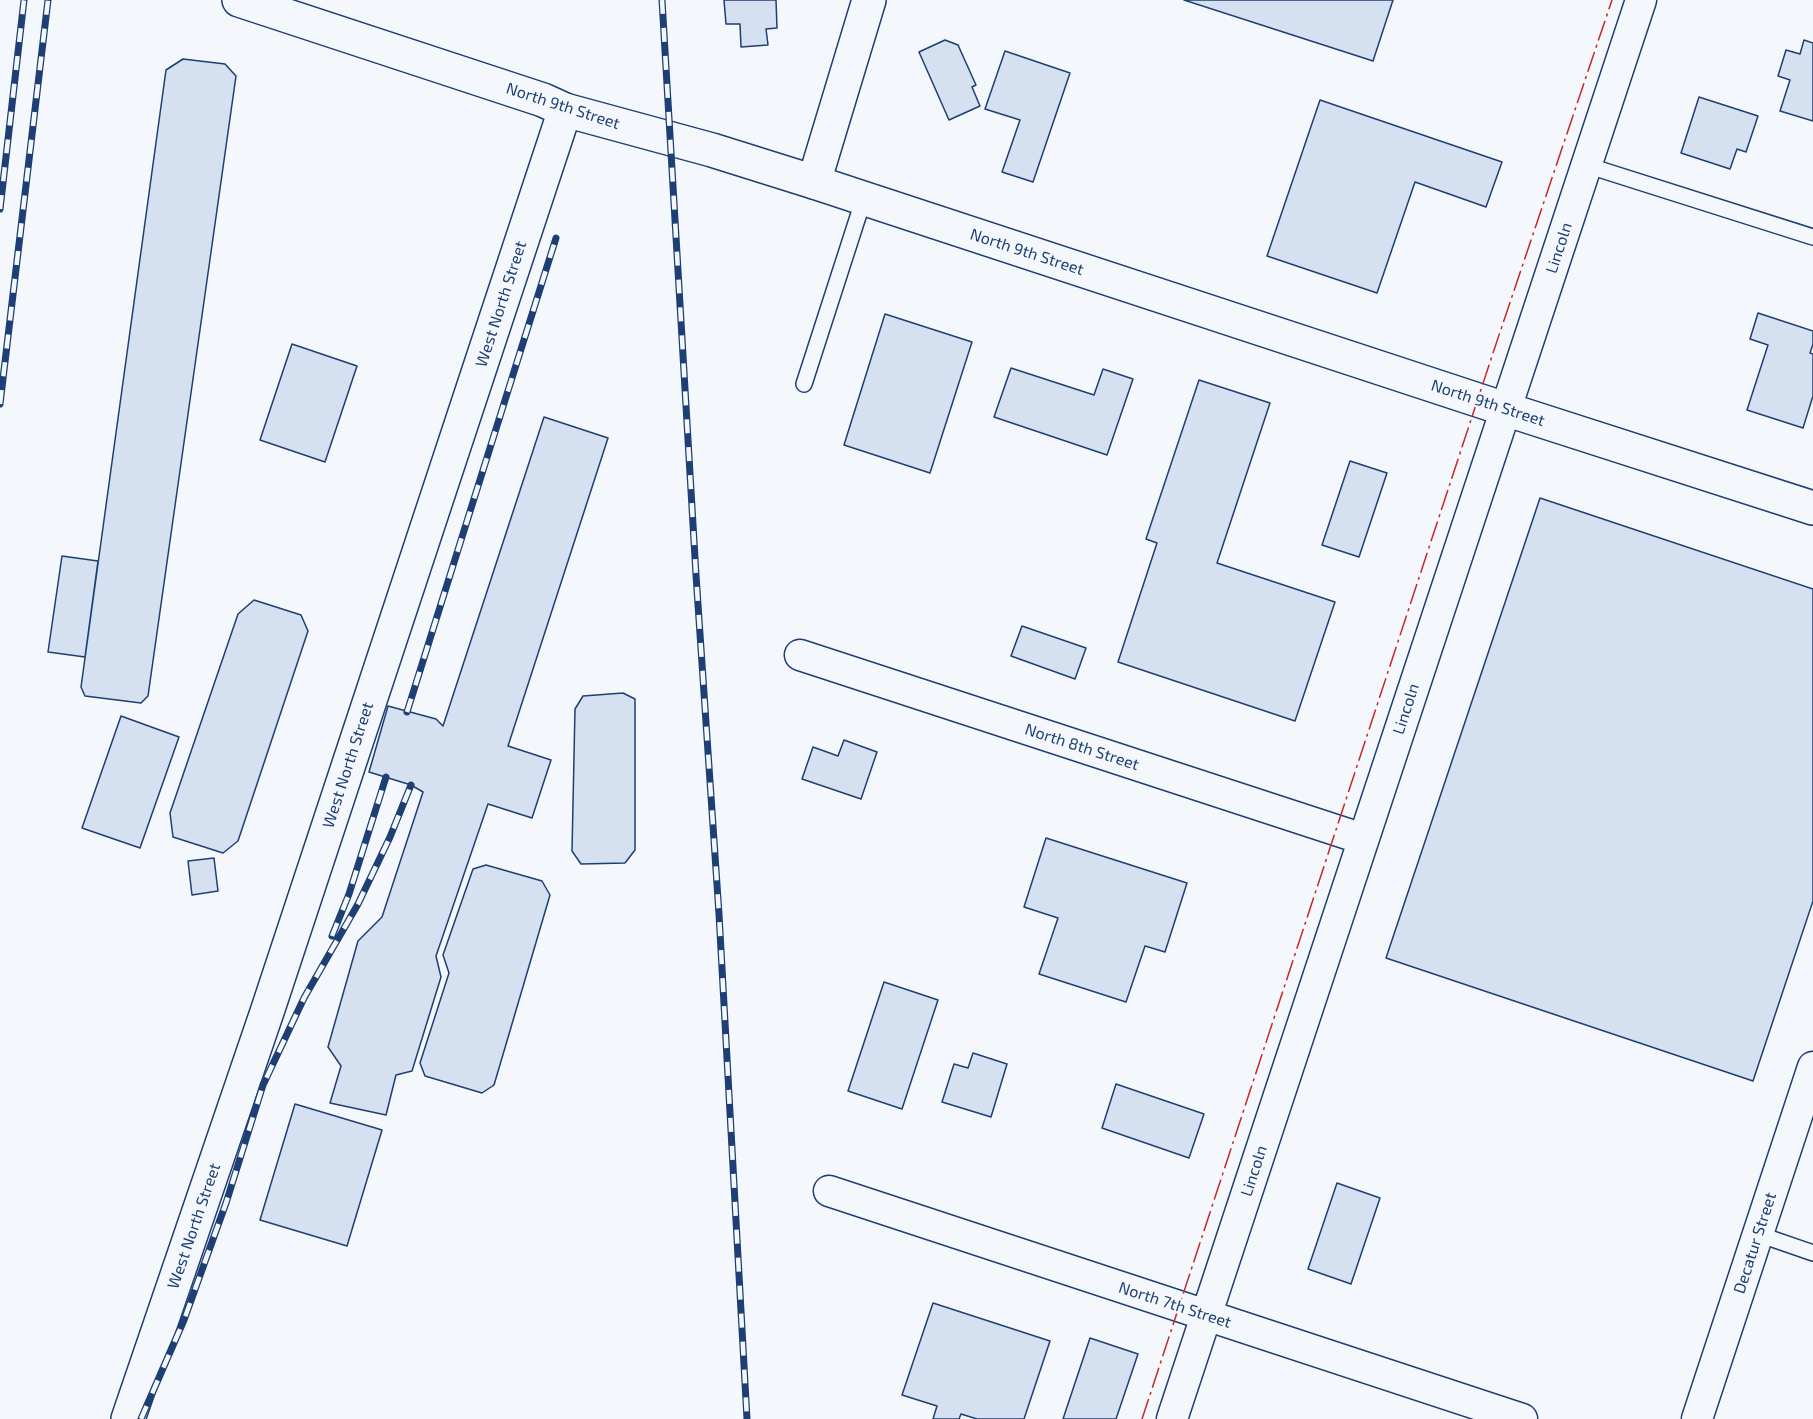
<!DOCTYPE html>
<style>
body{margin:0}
canvas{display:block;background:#f4f7fb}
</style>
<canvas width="1813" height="1419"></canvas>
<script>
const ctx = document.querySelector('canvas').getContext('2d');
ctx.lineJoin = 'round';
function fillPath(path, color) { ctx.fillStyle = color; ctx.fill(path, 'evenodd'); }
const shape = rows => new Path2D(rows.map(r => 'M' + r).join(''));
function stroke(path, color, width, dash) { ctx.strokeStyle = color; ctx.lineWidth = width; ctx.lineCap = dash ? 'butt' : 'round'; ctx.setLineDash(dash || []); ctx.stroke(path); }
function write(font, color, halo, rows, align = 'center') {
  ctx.font = font + ' "Exo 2",sans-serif'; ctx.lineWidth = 4.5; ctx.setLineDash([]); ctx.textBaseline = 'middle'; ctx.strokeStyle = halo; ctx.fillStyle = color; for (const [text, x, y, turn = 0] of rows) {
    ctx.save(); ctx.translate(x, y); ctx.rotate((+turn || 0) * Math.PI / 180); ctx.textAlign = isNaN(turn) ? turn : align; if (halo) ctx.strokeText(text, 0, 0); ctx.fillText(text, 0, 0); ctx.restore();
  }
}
const building = shape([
 [724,0,776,0,777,28,766,29,768,45,741,47,740,24,726,24,724,0],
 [1184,0,1393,0,1373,61,1184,0],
 [945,40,958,45,976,85,972,87,980,106,949,120,919,52,945,40],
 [1804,40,1813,43,1813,121,1780,111,1790,80,1778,76,1786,50,1800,54,1804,40],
 [1005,51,1070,73,1033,182,1002,172,1020,120,985,109,1005,51],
 [183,59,225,64,236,76,148,696,141,703,85,696,81,687,166,70,183,59],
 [1699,97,1758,116,1746,152,1737,149,1730,169,1681,153,1699,97],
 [1320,100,1502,162,1486,207,1415,182,1377,293,1267,256,1320,100],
 [1758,313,1813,331,1813,344,1810,353,1813,354,1813,396,1803,428,1747,410,1768,345,1750,339,1758,313],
 [885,314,972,342,930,473,844,445,885,314],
 [292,344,357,366,325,462,260,440,292,344],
 [1011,368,1094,395,1103,369,1133,379,1107,455,994,417,1011,368],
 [1199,380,1270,403,1217,563,1335,602,1295,721,1118,662,1157,543,1146,539,1199,380],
 [544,417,608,438,508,746,551,760,532,818,488,804,436,956,441,977,412,1071,396,1075,386,1115,330,1103,341,1066,328,1047,358,941,382,917,423,792,411,785,369,772,388,706,436,719,443,726,544,417],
 [1350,461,1387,473,1359,557,1322,545,1350,461],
 [1540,498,1813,589,1813,901,1753,1081,1386,958,1540,498],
 [62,556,98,561,85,657,48,652,62,556],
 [254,600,301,615,308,631,238,841,223,853,173,837,170,813,238,614,254,600],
 [1022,626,1086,648,1075,679,1011,656,1022,626],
 [623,693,635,699,635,850,625,863,581,864,572,851,575,709,583,696,623,693],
 [121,716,179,737,140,848,82,828,121,716],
 [844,740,877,752,861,799,802,779,813,747,838,756,844,740],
 [1046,838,1187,883,1165,952,1145,946,1126,1002,1039,974,1058,918,1024,907,1046,838],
 [214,858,218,891,192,895,188,861,214,858],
 [486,865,542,881,550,895,494,1085,482,1093,425,1076,420,1063,449,973,443,955,473,869,486,865],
 [884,982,938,1000,902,1109,848,1091,884,982],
 [973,1053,1007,1064,991,1117,942,1102,954,1064,968,1068,973,1053],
 [1116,1084,1204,1114,1189,1158,1102,1128,1116,1084],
 [295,1104,382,1130,347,1246,260,1220,295,1104],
 [1337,1183,1380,1198,1351,1284,1308,1269,1337,1183],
 [933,1303,1050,1341,1024,1419,977,1419,961,1414,959,1419,933,1419,937,1406,902,1395,933,1303],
 [1090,1338,1138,1354,1116,1419,1063,1419,1090,1338]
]);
fillPath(building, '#d5e0f0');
stroke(building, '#1d3f73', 1.5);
const service = shape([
 [1586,165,1813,237],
 [804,384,864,198],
 [1758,1234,1813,1253]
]);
const minor = shape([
 [800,655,1363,839],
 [829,1191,1522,1419],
 [1172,1419,1641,0],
 [1697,1419,1813,1067]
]);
const tertiary = shape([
 [814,182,869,0],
 [128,1419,268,1009,565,110]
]);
const primary = shape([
 [239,0,543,100,565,110,712,150,814,182,1505,409,1813,508]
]);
stroke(service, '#1d3f73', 18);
stroke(minor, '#1d3f73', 33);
stroke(tertiary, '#1d3f73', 36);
stroke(primary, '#1d3f73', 36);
stroke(service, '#f4f7fb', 15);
stroke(minor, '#f4f7fb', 30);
stroke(tertiary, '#f4f7fb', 33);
stroke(primary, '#f4f7fb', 33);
const rail = shape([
 [662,0,696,575,719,914,747,1419],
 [0,209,24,0],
 [0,404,48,0],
 [407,712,556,238],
 [332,936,349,894,386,777],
 [141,1419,184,1320,226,1203,263,1085,304,998,358,904,390,837,411,785]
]);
stroke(rail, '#1d3f73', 7);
stroke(rail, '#f4f7fb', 4.5, [14]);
stroke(shape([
 [1142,1419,1493,353,1612,0]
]), '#c62828', 1.5, [21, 4.5, 3, 4.5]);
write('16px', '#1d3f73', '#f4f7fb', [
 ["North 9th Street",563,106,18],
 ["Lincoln",1559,248,-72],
 ["North 9th Street",1027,252,18],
 ["West North Street",501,304,-72],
 ["North 9th Street",1488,403,18],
 ["Lincoln",1406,709,-72],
 ["North 8th Street",1082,747,18],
 ["West North Street",348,765,-72],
 ["Lincoln",1254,1171,-72],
 ["West North Street",194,1226,-71],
 ["Decatur Street",1755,1243,-72],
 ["North 7th Street",1175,1305,18]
]);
</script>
